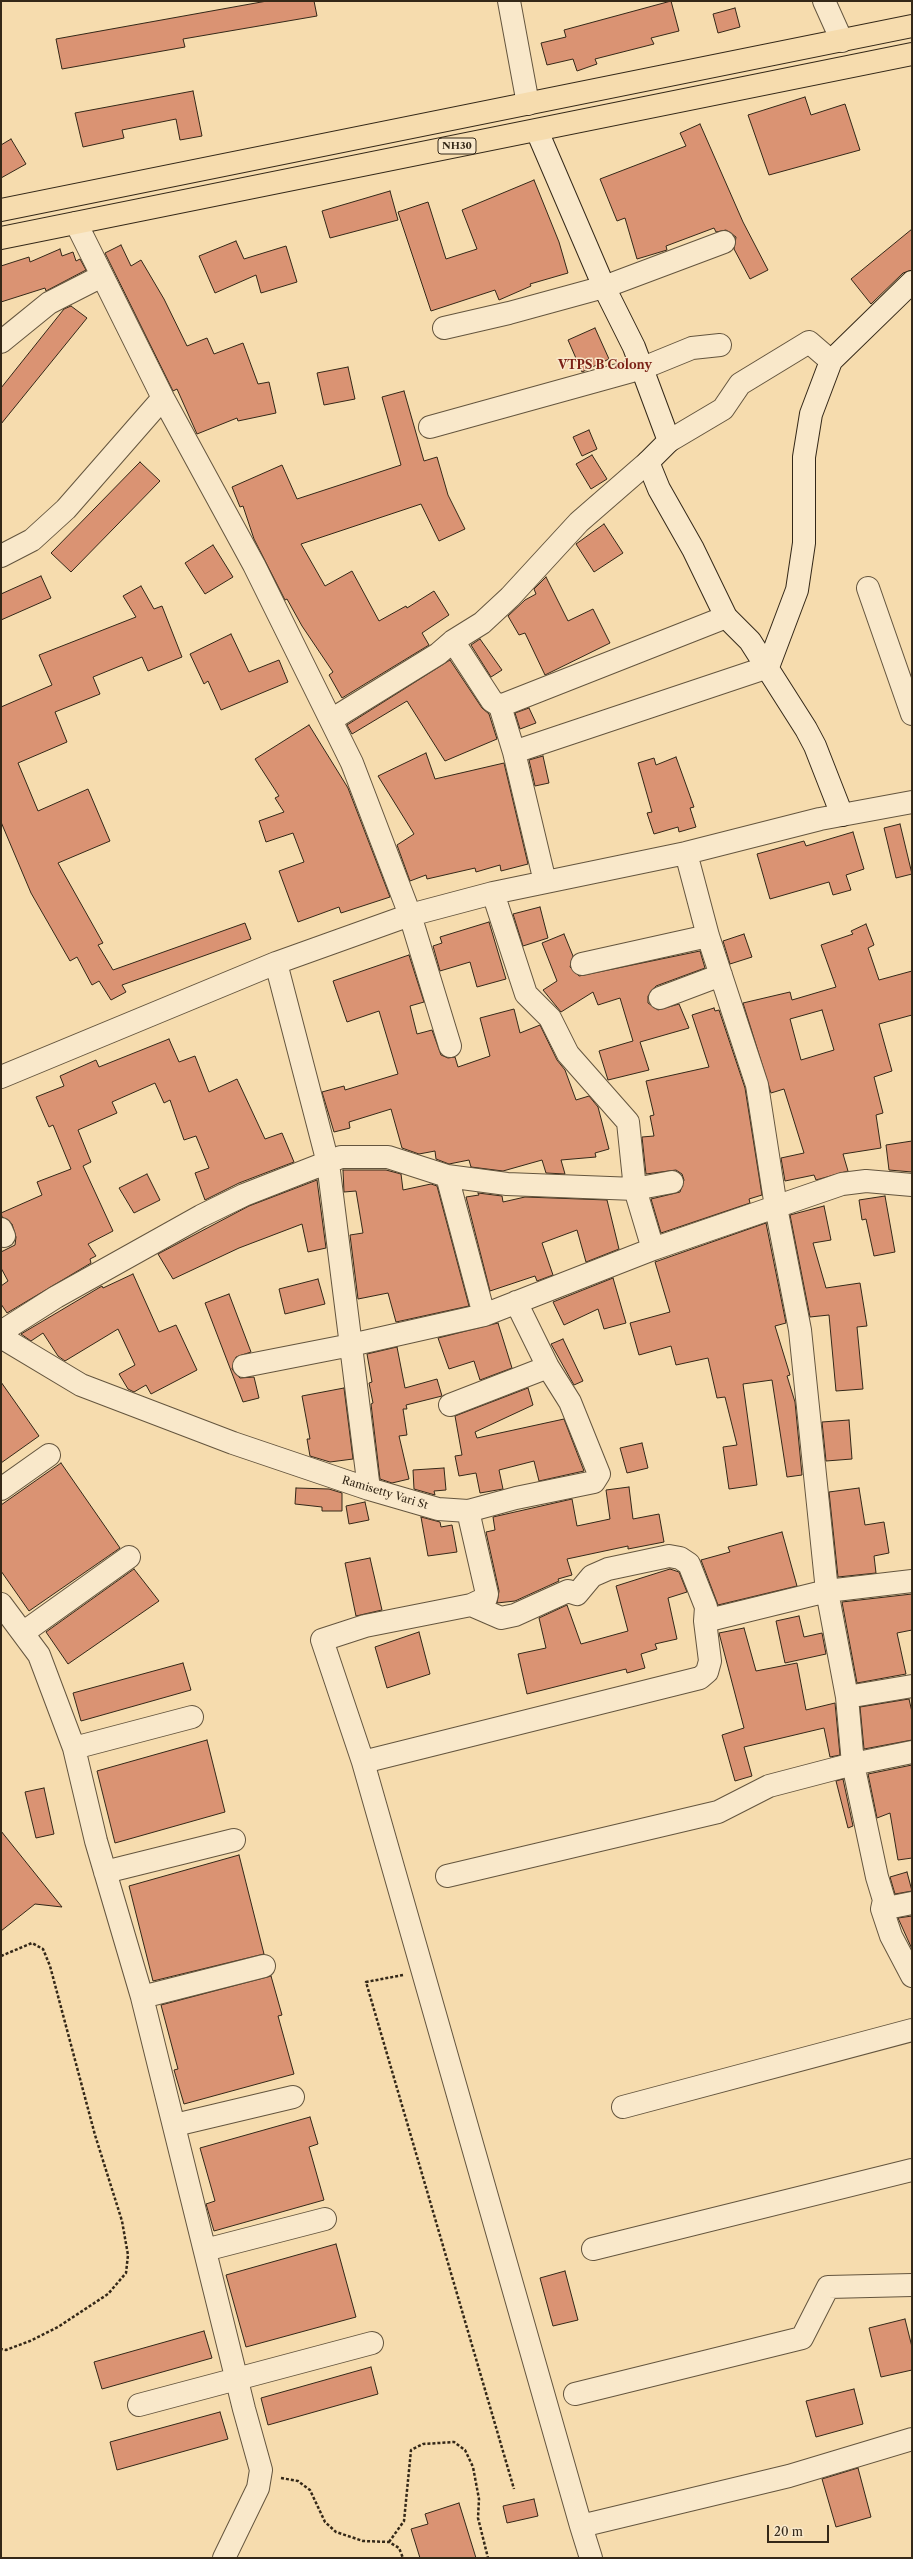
<!DOCTYPE html>
<style>
body{margin:0}
#map{position:relative;width:913px;height:2559px;overflow:hidden;background:#f6dcae;font-family:"Libre Caslon Text",serif}
canvas{display:block}
.frame{position:absolute;inset:0;border:2px solid #342818;pointer-events:none}
.scale{position:absolute;left:767px;top:2525px;width:62px;height:18px;box-sizing:border-box;border:2px solid #342818;border-top:0;padding-left:5px;font-size:12px;line-height:14px;white-space:nowrap;color:#342818;-webkit-text-stroke:3px #f9e8ca;paint-order:stroke}
</style>
<div id="map">
<canvas width="913" height="2559"></canvas>
<div class="frame"></div>
<div class="scale">20 m</div>
</div>
<script>
const ctx = document.querySelector('canvas').getContext('2d');
ctx.lineJoin = 'round';
function fillPath(path, color) { ctx.fillStyle = color; ctx.fill(path, 'evenodd'); }
const shape = rows => new Path2D(rows.map(r => 'M' + r).join(''));
function stroke(path, color, width, dash) { ctx.strokeStyle = color; ctx.lineWidth = width; ctx.lineCap = dash ? 'butt' : 'round'; ctx.setLineDash(dash || []); ctx.stroke(path); }
function write(font, color, halo, rows, align = 'center') {
  ctx.font = font + ' "Libre Caslon Text",serif'; ctx.lineWidth = 3; ctx.setLineDash([]); ctx.textBaseline = 'middle'; ctx.strokeStyle = halo; ctx.fillStyle = color; for (const [text, x, y, turn = 0] of rows) {
    ctx.save(); ctx.translate(x, y); ctx.rotate((+turn || 0) * Math.PI / 180); ctx.textAlign = isNaN(turn) ? turn : align; if (halo) ctx.strokeText(text, 0, 0); ctx.fillText(text, 0, 0); ctx.restore();
  }
}
const building = shape([
 [267,1,314,1,317,16,183,39,185,47,62,69,56,39,267,1],
 [671,1,679,31,651,38,654,44,595,59,597,64,577,71,573,59,547,65,541,43,566,37,564,30,671,1],
 [735,8,740,27,718,33,713,14,735,8],
 [193,91,202,136,180,140,176,119,122,130,124,138,83,147,75,113,193,91],
 [805,97,811,115,845,104,860,150,769,175,748,115,805,97],
 [700,124,743,222,768,270,750,279,734,249,736,237,726,230,716,232,714,228,666,246,667,250,637,259,625,218,617,221,600,179,686,146,680,133,700,124],
 [11,139,26,164,1,178,1,145,11,139],
 [534,180,559,242,568,273,530,284,531,286,499,300,495,290,431,311,398,212,428,202,446,259,477,249,462,210,534,180],
 [390,191,398,220,330,238,322,211,390,191],
 [912,229,912,270,903,273,871,304,851,279,912,229],
 [236,241,244,259,286,246,297,282,261,293,256,275,215,293,199,256,236,241],
 [121,245,131,266,141,260,164,299,187,346,207,338,214,354,243,343,258,384,269,382,276,413,238,421,237,418,197,434,177,389,173,391,105,253,121,245],
 [60,249,62,256,73,252,76,261,80,259,86,270,46,291,45,288,1,302,1,266,29,257,30,262,60,249],
 [71,306,87,318,1,424,1,388,64,309,71,306],
 [595,328,609,359,582,372,568,340,595,328],
 [348,367,355,399,324,405,317,373,348,367],
 [404,391,424,461,437,457,448,495,465,529,439,541,421,504,301,544,325,586,352,571,379,621,406,606,407,608,434,591,449,615,422,633,429,645,342,698,329,675,333,672,302,626,287,599,285,600,254,539,243,506,240,507,232,487,282,465,297,499,401,465,382,397,404,391],
 [589,430,597,449,582,456,573,437,589,430],
 [592,455,607,479,591,489,576,464,592,455],
 [140,462,160,481,71,572,51,553,140,462],
 [604,524,623,553,594,572,576,544,604,524],
 [213,545,233,577,205,594,185,563,213,545],
 [41,576,51,598,1,620,1,594,41,576],
 [546,577,568,621,593,609,610,643,545,675,525,633,519,635,508,616,525,600,536,594,534,589,546,577],
 [141,586,154,609,162,606,182,657,148,671,142,657,93,677,100,694,55,712,67,742,18,763,38,811,88,789,110,841,58,863,103,943,98,945,113,970,245,923,251,939,122,985,126,992,111,1000,99,981,92,985,77,957,70,961,31,893,1,822,1,707,52,685,39,655,136,617,123,596,141,586],
 [231,634,249,672,279,660,288,682,221,710,208,681,204,684,190,654,231,634],
 [480,639,502,670,491,677,471,645,480,639],
 [450,660,482,708,489,714,497,739,445,761,407,701,352,734,347,725,450,660],
 [529,708,536,723,520,729,515,713,529,708],
 [309,725,348,788,390,897,341,913,339,907,298,922,279,871,304,862,293,833,266,842,259,821,284,812,275,798,279,796,255,759,309,725],
 [426,753,435,779,504,763,528,864,501,871,500,865,476,872,475,868,427,879,426,875,410,881,397,845,414,834,378,776,426,753],
 [543,756,549,783,535,786,529,760,543,756],
 [676,757,694,807,690,808,696,827,679,832,678,827,654,834,647,813,652,812,638,763,654,758,656,765,676,757],
 [900,824,912,874,896,878,884,828,900,824],
 [853,832,864,869,846,875,851,890,833,895,829,882,770,899,757,854,804,841,806,846,853,832],
 [540,907,548,938,523,946,513,914,540,907],
 [489,922,506,979,477,987,470,962,440,971,433,946,442,943,440,937,489,922],
 [866,924,874,945,868,948,879,980,912,971,912,1015,879,1024,892,1071,874,1077,883,1113,876,1115,881,1148,843,1154,848,1171,816,1180,814,1175,785,1181,781,1158,804,1153,784,1089,771,1093,743,1003,790,992,792,1000,836,987,821,945,853,934,851,931,866,924],
 [822,1010,834,1050,801,1060,790,1019,822,1010],
 [564,934,573,956,570,967,579,976,700,951,705,968,656,986,648,996,648,1003,658,1010,679,1004,689,1028,640,1042,649,1070,608,1080,599,1051,633,1041,620,998,598,1005,593,992,561,1012,543,990,557,981,542,943,564,934],
 [744,934,752,957,730,964,723,941,744,934],
 [409,955,424,1002,410,1006,417,1034,432,1030,441,1055,448,1058,455,1057,458,1067,490,1056,480,1018,514,1009,520,1033,540,1025,557,1060,565,1070,576,1100,589,1096,598,1107,609,1149,595,1153,596,1157,561,1160,565,1174,546,1173,542,1160,503,1171,471,1167,469,1160,449,1164,436,1159,435,1151,419,1154,402,1148,391,1109,349,1122,350,1128,334,1132,322,1092,344,1086,345,1090,398,1074,379,1011,347,1022,333,981,409,955],
 [714,1008,715,1011,719,1010,745,1088,762,1195,749,1199,750,1203,661,1233,651,1199,680,1192,684,1180,682,1174,676,1170,646,1174,642,1137,654,1136,650,1116,654,1115,646,1081,709,1067,692,1015,714,1008],
 [169,1039,179,1062,195,1056,209,1092,237,1079,265,1139,282,1133,294,1162,239,1183,205,1200,195,1173,209,1168,196,1136,184,1140,170,1100,164,1103,155,1083,112,1102,117,1113,78,1130,91,1162,83,1166,113,1231,88,1244,96,1256,90,1259,91,1263,7,1313,1,1304,1,1286,8,1281,1,1268,1,1252,15,1245,16,1237,12,1224,2,1217,1,1213,42,1195,37,1182,71,1169,53,1125,49,1127,36,1097,64,1086,60,1076,96,1060,99,1067,169,1039],
 [912,1141,912,1172,889,1170,886,1145,912,1141],
 [343,1170,386,1170,401,1174,403,1190,431,1184,437,1186,469,1306,396,1322,388,1293,358,1299,350,1235,363,1233,356,1191,344,1192,343,1170],
 [147,1174,160,1200,134,1213,119,1188,147,1174],
 [317,1180,326,1248,308,1252,302,1224,239,1248,173,1279,158,1254,249,1206,317,1180],
 [478,1193,502,1196,503,1202,525,1197,607,1200,619,1249,586,1262,577,1230,542,1243,553,1275,537,1281,535,1276,490,1291,466,1197,479,1195,478,1193],
 [885,1196,895,1252,874,1256,866,1219,862,1220,859,1200,885,1196],
 [824,1206,831,1240,813,1243,826,1288,860,1283,867,1326,857,1327,863,1389,836,1391,829,1315,810,1317,790,1215,824,1206],
 [766,1223,786,1323,775,1326,790,1375,787,1376,795,1402,802,1475,787,1477,772,1380,743,1384,757,1485,729,1489,723,1447,737,1445,725,1397,717,1398,708,1358,676,1365,671,1346,639,1355,630,1323,670,1312,655,1262,766,1223],
 [133,1274,159,1332,176,1325,197,1370,151,1394,146,1385,134,1392,128,1389,119,1374,135,1365,118,1329,65,1361,58,1356,43,1333,31,1341,21,1334,102,1286,103,1288,133,1274],
 [613,1278,626,1323,604,1329,598,1309,564,1325,553,1302,613,1278],
 [318,1279,325,1304,285,1314,279,1289,318,1279],
 [229,1294,251,1352,236,1357,232,1369,240,1378,254,1377,259,1398,243,1402,205,1303,229,1294],
 [498,1323,512,1368,480,1380,474,1361,449,1369,438,1338,498,1323],
 [563,1339,583,1381,574,1385,551,1344,563,1339],
 [397,1347,405,1388,437,1379,442,1396,406,1405,407,1409,403,1409,407,1435,399,1436,409,1479,392,1483,380,1479,371,1404,373,1403,369,1383,372,1382,367,1354,397,1347],
 [1,1382,39,1436,1,1463,1,1382],
 [344,1388,353,1459,330,1462,310,1456,307,1439,310,1439,302,1396,344,1388],
 [528,1388,533,1405,475,1432,477,1438,564,1419,584,1471,539,1481,534,1461,499,1470,503,1489,480,1493,476,1473,459,1476,455,1456,462,1455,455,1416,528,1388],
 [849,1420,852,1459,826,1461,822,1422,849,1420],
 [642,1443,648,1468,627,1473,620,1448,642,1443],
 [61,1463,120,1548,29,1611,1,1571,1,1505,61,1463],
 [444,1468,446,1490,434,1491,435,1495,414,1489,413,1470,444,1468],
 [629,1487,633,1519,659,1514,664,1542,628,1549,628,1546,567,1559,572,1575,558,1579,559,1581,515,1601,497,1603,499,1591,486,1532,495,1530,493,1517,572,1499,577,1526,610,1519,606,1490,629,1487],
 [296,1488,329,1489,342,1493,342,1511,322,1511,322,1507,295,1504,296,1488],
 [859,1488,865,1525,884,1522,889,1553,874,1556,876,1573,838,1577,829,1492,859,1488],
 [365,1502,369,1520,349,1524,346,1506,365,1502],
 [421,1517,440,1522,441,1527,452,1525,457,1552,428,1556,421,1517],
 [782,1532,797,1586,718,1605,701,1560,730,1552,728,1547,782,1532],
 [370,1558,382,1610,356,1616,345,1563,370,1558],
 [134,1569,159,1601,68,1664,46,1632,134,1569],
 [670,1569,679,1572,687,1592,668,1598,677,1639,655,1644,657,1649,641,1654,645,1668,627,1673,626,1669,527,1694,518,1654,546,1648,539,1618,567,1605,581,1644,628,1631,616,1586,670,1569],
 [912,1594,912,1630,897,1633,906,1674,857,1683,842,1602,912,1594],
 [799,1616,804,1637,822,1633,826,1654,785,1663,776,1621,799,1616],
 [744,1628,756,1671,797,1663,806,1710,835,1703,840,1755,830,1757,824,1728,744,1747,752,1776,735,1781,722,1735,744,1728,719,1633,744,1628],
 [419,1632,430,1674,387,1688,375,1647,419,1632],
 [183,1663,191,1690,81,1721,73,1693,183,1663],
 [909,1699,912,1712,912,1740,864,1749,860,1707,909,1699],
 [207,1740,225,1812,115,1843,97,1771,207,1740],
 [912,1765,912,1858,898,1860,890,1813,877,1818,868,1774,912,1765],
 [843,1779,853,1826,848,1828,836,1781,843,1779],
 [44,1788,54,1834,36,1838,25,1792,44,1788],
 [1,1831,62,1907,35,1904,1,1931,1,1831],
 [239,1855,264,1954,153,1981,129,1886,239,1855],
 [907,1872,912,1891,895,1894,890,1877,907,1872],
 [912,1916,912,1949,898,1918,912,1916],
 [271,1976,282,2015,278,2016,294,2074,184,2104,174,2070,178,2069,161,2005,271,1976],
 [310,2117,318,2144,309,2147,324,2200,214,2231,206,2204,215,2201,200,2148,310,2117],
 [336,2244,356,2317,246,2347,226,2275,336,2244],
 [565,2271,578,2320,553,2326,540,2278,565,2271],
 [905,2319,912,2347,912,2370,881,2377,869,2328,905,2319],
 [204,2331,212,2358,102,2389,94,2362,204,2331],
 [371,2367,378,2394,268,2425,261,2398,371,2367],
 [854,2389,863,2424,816,2437,806,2401,854,2389],
 [220,2412,228,2439,117,2470,110,2442,220,2412],
 [858,2468,871,2517,836,2527,822,2479,858,2468],
 [534,2499,538,2516,507,2523,503,2506,534,2499],
 [459,2503,476,2558,420,2558,411,2529,428,2524,425,2514,459,2503]
]);
fillPath(building, '#da9373');
stroke(building, '#342818', 1);
const street = shape([
 [509,1,528,104],
 [824,1,842,41],
 [76,223,163,398,254,565,352,763,410,915,450,1046],
 [444,328,509,313,604,287,724,242],
 [1,342,49,303,102,276],
 [430,427,643,368,692,348,720,345],
 [669,441,723,409,740,384,809,342,831,361],
 [1,556,32,540,66,509,163,398],
 [868,588,912,714],
 [453,641,492,701,500,706,514,752,545,882],
 [500,706,726,617],
 [331,720,438,654,453,641,482,623,510,597,579,522,648,462],
 [514,752,768,667],
 [686,853,708,936,757,1085,776,1207,800,1330,827,1591,847,1697,853,1764,877,1877,884,1900,882,1909,891,1936,912,1976],
 [493,893,526,994,550,1018,568,1054,628,1122,635,1189,653,1249],
 [276,963,328,1163,369,1489],
 [582,964,708,936],
 [660,998,721,975],
 [1,1077,276,963,410,915,493,893,686,853,820,819,912,802],
 [447,1176,484,1315],
 [1,1229,4,1236],
 [1,1332,56,1297,201,1216,244,1195,341,1157,388,1157,447,1176,507,1184,635,1189,672,1182],
 [1,1337,81,1385,233,1443,369,1489,438,1509,468,1511,516,1498,594,1482,599,1474,570,1402,548,1367,516,1302],
 [244,1366,351,1345,484,1315,653,1249,842,1184,866,1181,912,1185],
 [450,1405,548,1367],
 [1,1489,49,1455],
 [468,1511,487,1594,486,1598,471,1605,365,1626,322,1640,363,1762,581,2526,789,2476,912,2439],
 [1,1604,39,1655,74,1748,96,1841,142,1997,244,2409,261,2470,258,2488,224,2558],
 [705,1621,827,1591,912,1581],
 [24,1632,129,1557],
 [847,1697,912,1686],
 [74,1748,192,1717],
 [363,1762,700,1678,707,1672,710,1661,705,1621,706,1607,689,1564,680,1558,669,1556,608,1569,592,1576,577,1594,568,1591,515,1615,501,1618,471,1605],
 [105,1872,234,1840],
 [447,1876,718,1812,769,1786,853,1764,912,1752],
 [882,1909,912,1903],
 [142,1997,264,1966],
 [623,2107,912,2030],
 [175,2125,293,2097],
 [593,2249,912,2170],
 [205,2250,325,2219],
 [575,2394,802,2338,828,2287,912,2285],
 [139,2405,372,2343],
 [581,2526,591,2558]
]);
const secondary = shape([
 [537,131,604,287,634,347,669,441,648,462,659,489,693,549,726,617,750,641,806,729,815,746,842,815],
 [768,667,797,590,804,543,804,457,811,414,831,361,912,282]
]);
const highway = shape([
 [1,210,912,26],
 [1,238,912,54]
]);
stroke(street, '#64553e', 24);
stroke(secondary, '#342818', 24);
stroke(highway, '#342818', 24);
stroke(shape([
 [1,1956,32,1943,43,1949,50,1966,95,2135,122,2221,128,2255,126,2273,108,2294,58,2327,30,2341,6,2350,1,2349],
 [403,1975,366,1982,514,2489],
 [281,2478,298,2481,310,2490,325,2522,336,2532,363,2541,389,2542,399,2548,403,2558],
 [389,2542,404,2521,411,2450,423,2444,454,2442,465,2450,473,2467,479,2499,478,2518,488,2558]
]), '#342818', 2.5, [3, 2]);
stroke(street, '#f9e8ca', 22);
stroke(secondary, '#f9e8ca', 22);
stroke(highway, '#f6dcae', 22);
for (const [x, y, w] of [
 [457,146,38]
]) { const box = new Path2D(); box.roundRect(x - w / 2, y - 8, w, 16, 3); ctx.fillStyle = '#f9e8ca'; ctx.fill(box); stroke(box, '#342818', 1); }
write('bold 10px', '#342818', null, [
 ["NH30",457,146]
]);
write('11px', '#342818', '#f9e8ca', [
 ["Ramisetty Vari St",385,1493,17]
]);
write('bold 12px', '#7a1f14', '#f9e8ca', [
 ["VTPS B Colony",605,366]
]);
</script>
